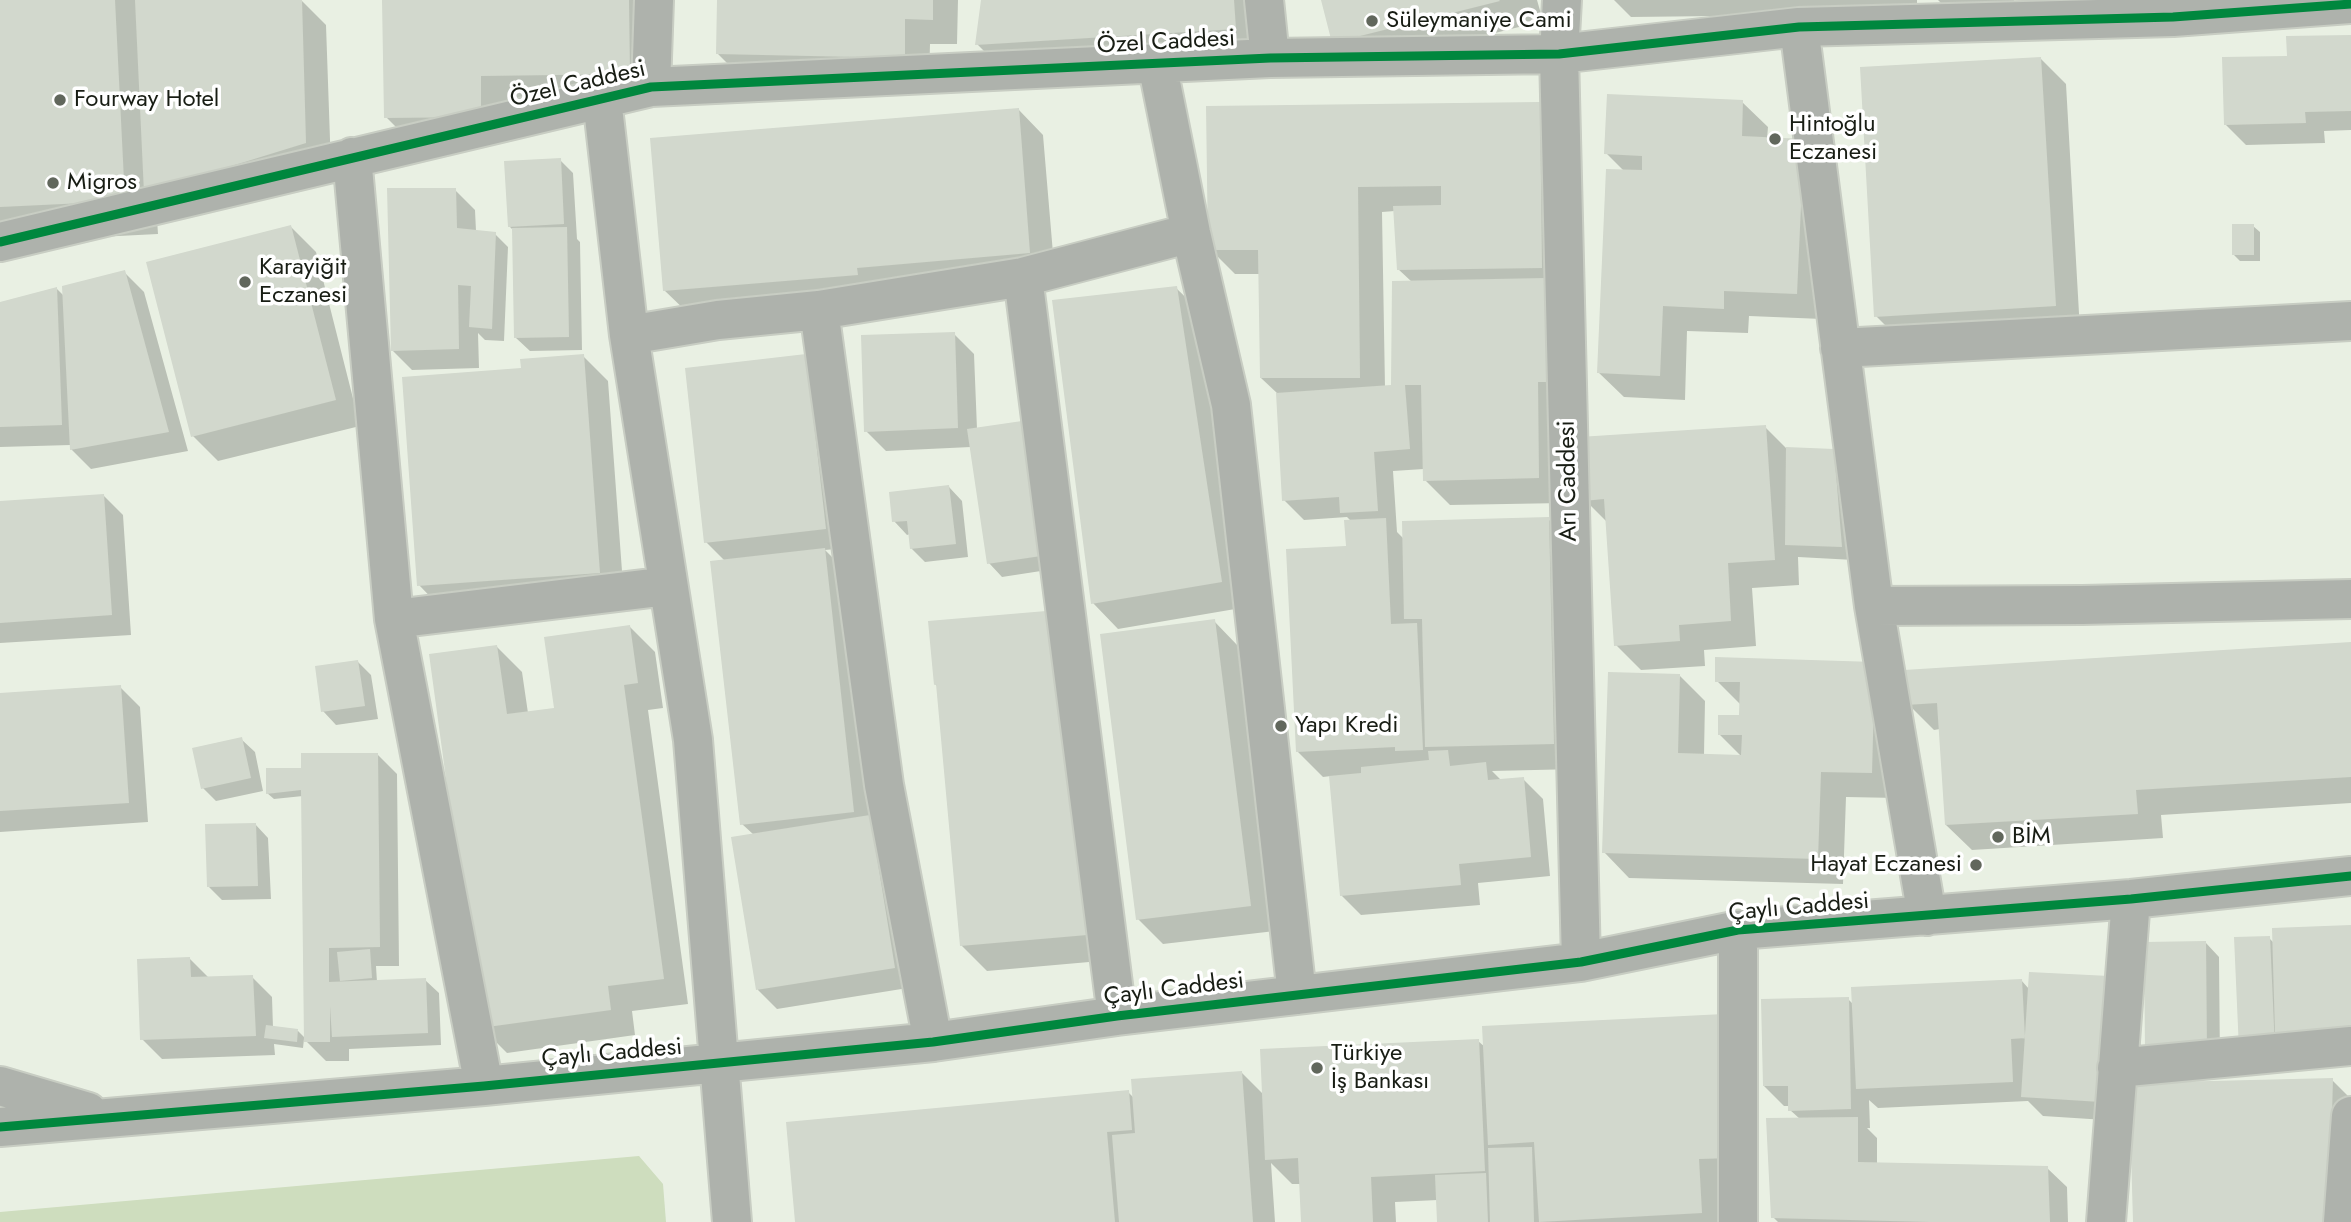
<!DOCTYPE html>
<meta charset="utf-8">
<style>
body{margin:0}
canvas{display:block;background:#e9f0e3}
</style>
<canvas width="2351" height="1222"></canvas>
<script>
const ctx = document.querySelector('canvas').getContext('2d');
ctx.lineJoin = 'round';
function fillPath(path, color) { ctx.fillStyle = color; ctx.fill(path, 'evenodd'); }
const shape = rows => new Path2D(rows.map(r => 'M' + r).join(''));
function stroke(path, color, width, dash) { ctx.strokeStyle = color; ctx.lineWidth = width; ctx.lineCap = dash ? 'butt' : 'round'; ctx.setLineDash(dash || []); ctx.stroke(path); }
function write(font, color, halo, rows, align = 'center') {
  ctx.font = font + ' Jost,sans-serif'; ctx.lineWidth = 7; ctx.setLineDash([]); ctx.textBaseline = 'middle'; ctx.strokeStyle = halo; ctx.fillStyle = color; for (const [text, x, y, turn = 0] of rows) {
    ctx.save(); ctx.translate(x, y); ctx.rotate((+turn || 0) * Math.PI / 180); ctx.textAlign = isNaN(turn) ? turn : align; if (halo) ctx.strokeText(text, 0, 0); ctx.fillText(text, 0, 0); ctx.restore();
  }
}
fillPath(shape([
 [639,1156,663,1184,666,1222,0,1222,0,1212]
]), '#ceddbe');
fillPath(shape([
 [0,0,301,0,326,25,331,168,156,204,158,234,0,242],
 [384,0,654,0,655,98,505,101,506,141,411,142,386,117],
 [719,0,958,0,957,44,930,44,929,82,743,79,718,54],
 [983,0,1258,0,1260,53,1002,69,977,44],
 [1323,0,1537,0,1543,21,1359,67],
 [1614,0,1917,0,1917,10,1806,15,1631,17],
 [1938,0,2014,0,2014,17,1955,17],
 [2351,37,2351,130,2324,131,2325,143,2246,145,2226,125,2289,57],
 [2041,59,2066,84,2080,331,1901,341,1876,316],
 [1742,102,1768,127,1767,139,1803,140,1822,319,1749,316,1748,333,1687,331,1685,400,1624,397,1598,372,1624,171,1606,153],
 [1539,104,1565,129,1564,503,1450,505,1425,480,1424,469,1393,471,1397,532,1404,539,1548,519,1574,544,1578,769,1492,771,1502,781,1523,779,1543,799,1550,876,1478,883,1480,905,1361,915,1341,895,1331,776,1323,777,1297,751,1348,548,1351,521,1347,517,1304,520,1284,500,1278,394,1261,378,1260,274,1235,274,1210,249],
 [1395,211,1398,269,1412,282,1395,388,1385,388,1382,212],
 [1018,109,1043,135,1055,277,690,315,664,290],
 [560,160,573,173,577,239,580,242,582,350,530,351,516,338,513,230,509,226],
 [455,190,475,210,476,231,495,234,508,247,504,341,485,340,478,333,479,368,412,370,392,350],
 [2253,226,2260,232,2260,261,2240,261,2234,255],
 [291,227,316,252,360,426,218,461,193,436],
 [124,272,144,292,188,451,91,469,71,449,71,445,0,447,0,304,57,289,65,297],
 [1176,288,1202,313,1247,607,1118,629,1093,603],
 [954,334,974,354,977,429,1054,569,1002,577,989,563,971,447,886,451,866,431],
 [583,356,608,381,624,598,444,611,419,585,522,370],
 [805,356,845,548,825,550,850,575,914,987,777,1009,758,990,754,835,742,824,725,561,706,542],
 [1765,427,1787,449,1833,451,1847,464,1854,560,1798,557,1799,585,1752,588,1756,646,1704,650,1705,666,1641,670,1616,645,1607,522,1585,500],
 [949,487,962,501,968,557,925,562,911,548,910,534,907,535,894,521],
 [103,495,123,515,131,635,0,643,0,503],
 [1214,621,1239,647,1275,931,1163,944,1138,919],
 [930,623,1112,960,987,971,961,945,938,687,935,684],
 [630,627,655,652,663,708,648,710,688,1004,632,1011,635,1035,507,1053,482,1028,497,647,522,672,528,713,556,709],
 [2351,644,2351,803,2161,815,2163,838,1972,850,1946,825,1940,729,1934,730,1908,704],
 [358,662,371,675,378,719,336,725,323,711],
 [1875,664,1897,798,1846,797,1843,884,1629,878,1604,852,1680,676,1705,701,1704,755,1742,757,1719,734,1740,717,1741,705,1717,681],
 [120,687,140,707,148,822,0,832,0,695],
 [241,739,255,752,263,791,216,801,203,788],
 [377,754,397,774,399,966,376,966,377,982,425,980,439,993,441,1045,349,1049,349,1061,326,1061,304,1039,303,1048,274,1044,275,1055,162,1059,142,1039,189,958,209,978,252,977,272,997,273,1028,298,1031,306,1039,303,796,274,799,267,793,300,770],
 [255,824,268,838,271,899,222,900,209,887],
 [2351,927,2351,1050,2254,1063,2269,938,2274,943],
 [2206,943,2219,957,2220,1065,2160,1065],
 [2021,980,2029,989,2121,1121,2043,1116,2028,1101,1878,1108,1869,1100,1870,1128,1867,1128,1877,1138,1877,1164,2047,1168,2067,1187,2068,1222,1778,1222,1773,1217,1800,1119,1790,1110,1790,1106,1784,1106,1764,1086,1848,999,1854,1005],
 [1724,1016,1726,1222,1439,1222,1438,1200,1395,1202,1396,1222,1302,1222,1301,1184,1292,1184,1271,1163,1275,1222,797,1222,1128,1092,1134,1098,1241,1072,1264,1095,1478,1041,1485,1047],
 [2332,1080,2351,1099,2351,1222,2135,1222]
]), '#0003');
fillPath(shape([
 [0,0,115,0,125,201,0,207],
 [135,0,302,0,306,143,144,193],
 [382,0,629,0,630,74,481,76,481,117,384,118],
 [717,0,933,0,933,20,905,19,905,58,716,54],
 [981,0,1234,0,1236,29,975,45],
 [1321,0,1499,0,1500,1,1332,43],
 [2351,35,2351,111,2305,112,2306,123,2224,125,2222,57,2287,56,2286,36],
 [2041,57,2056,306,1874,317,1860,67],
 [1607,94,1743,100,1742,136,1804,139,1797,294,1724,291,1724,309,1663,306,1660,376,1597,373,1606,169,1642,170,1642,156,1604,154],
 [1540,102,1542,268,1397,270,1393,206,1441,205,1441,186,1358,187,1360,378,1260,378,1258,250,1208,250,1206,106],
 [1019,108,1030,253,857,268,858,275,663,291,650,138],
 [561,158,564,224,508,227,504,161],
 [387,188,456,188,457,228,496,232,492,329,469,327,471,286,458,285,459,349,391,351],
 [2232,224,2254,224,2254,255,2232,255],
 [291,225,336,400,191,437,146,262],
 [567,227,569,337,514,338,512,228],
 [125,270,169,432,70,450,62,286],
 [1546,278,1548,382,1538,382,1539,478,1423,481,1421,385,1405,385,1410,449,1374,452,1378,511,1340,513,1339,497,1282,501,1276,393,1391,385,1392,281],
 [1177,286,1222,582,1091,604,1052,300],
 [57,287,62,425,0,427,0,302],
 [955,332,958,428,864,432,861,335],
 [584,354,600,573,417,586,402,377,521,368,520,359],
 [806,354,826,529,704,543,685,368],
 [1022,421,1041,556,987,564,967,429],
 [1766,425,1775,560,1728,563,1731,621,1679,625,1680,641,1614,646,1604,499,1583,501,1579,437],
 [1786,447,1834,449,1842,547,1785,545],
 [949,485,956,544,910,549,907,521,892,522,889,492],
 [104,494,112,615,0,623,0,501],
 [1549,517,1554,744,1425,747,1422,619,1404,619,1402,521],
 [1386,518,1391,624,1417,623,1423,750,1395,751,1395,747,1296,752,1286,549,1346,546,1344,520],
 [825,548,854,812,740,825,710,561],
 [1058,610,1087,935,960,946,936,684,934,685,928,621],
 [1215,619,1251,906,1136,920,1100,634],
 [630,625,638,683,624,685,664,979,608,986,611,1010,480,1028,429,654,497,645,507,714,554,708,544,637],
 [2351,642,2351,777,2136,790,2138,814,1945,825,1937,703,1906,705,1904,670],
 [1715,657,1875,662,1872,773,1821,772,1818,859,1602,853,1608,672,1680,674,1678,753,1741,755,1742,735,1718,735,1718,715,1739,715,1740,682,1715,682],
 [358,660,365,706,321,712,315,666],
 [121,685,129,803,0,811,0,693],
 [242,737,251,778,201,789,192,748],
 [1448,750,1450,766,1486,762,1488,780,1524,777,1531,857,1459,864,1461,885,1340,896,1329,776,1361,773,1361,767,1429,760,1428,751],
 [301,753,378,753,380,947,329,948,329,982,426,978,428,1033,332,1037,330,1006,330,1042,304,1042,301,790,266,794,266,768,301,768],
 [870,815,895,968,756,990,731,837],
 [256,823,258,886,207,887,205,824],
 [2351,925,2351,1030,2275,1033,2272,928],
 [2270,936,2275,1049,2239,1050,2234,937],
 [2206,941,2207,1052,2145,1052,2144,942],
 [370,949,372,978,340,981,337,952],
 [190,957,191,977,253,975,256,1036,140,1040,137,959],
 [2029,972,2109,976,2101,1102,2021,1097],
 [2022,979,2025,1038,2011,1039,2013,1082,1856,1089,1851,987],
 [1849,997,1851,1109,1788,1111,1788,1086,1763,1086,1761,999],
 [1724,1014,1732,1158,1699,1159,1702,1213,1539,1222,1534,1142,1488,1145,1482,1026],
 [266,1025,298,1029,297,1042,264,1038],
 [1479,1039,1485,1171,1371,1177,1373,1222,1301,1222,1298,1158,1265,1160,1260,1049],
 [1242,1071,1253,1222,1119,1222,1112,1135,1135,1133,1131,1079],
 [2333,1078,2329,1222,2133,1222,2129,1083],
 [1129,1090,1132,1130,1107,1132,1115,1222,795,1222,786,1122],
 [1858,1117,1858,1162,2048,1166,2050,1222,1930,1222,1771,1218,1766,1118],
 [1532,1147,1534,1222,1490,1222,1488,1148],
 [1486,1173,1488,1222,1437,1222,1435,1175]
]), '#d2d8cd');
const minor = shape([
 [1264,0,1270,58],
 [1562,0,1559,54,1581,962],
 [1799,27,1874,606,1927,916],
 [1157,63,1191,233,1231,405,1297,995],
 [651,87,654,0],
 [602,99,629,335,693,740,732,1222],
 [352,157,394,619,484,1086],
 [0,242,651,87,1270,58,1559,54,1799,27,2173,17,2351,4],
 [1023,277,1117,1016],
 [819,310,884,785,933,1042],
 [629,335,718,320,819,310,1023,277,1191,233],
 [1840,348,2351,321],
 [1874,606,2082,605,2351,599],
 [394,619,668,586],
 [1738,930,1738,1222],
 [2117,1068,2351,1046],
 [0,1086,88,1112],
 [0,1127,484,1086,933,1042,1117,1016,1581,962,1738,930,2131,899,2351,876],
 [2106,1222,2131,899],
 [2343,1222,2351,1116]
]);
stroke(minor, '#c8cdc3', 42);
stroke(minor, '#aeb2ac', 38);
stroke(shape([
 [0,242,651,87,1270,58,1559,54,1799,27,2173,17,2351,4],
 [0,1127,484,1086,933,1042,1117,1016,1581,962,1738,930,2131,899,2351,876]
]), '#00873e', 9);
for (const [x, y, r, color] of [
 [1372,21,7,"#61675c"],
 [60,100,7,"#61675c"],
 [1775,139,7,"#61675c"],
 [53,183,7,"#61675c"],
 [245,282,7,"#61675c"],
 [1281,726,7,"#61675c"],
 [1998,837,7,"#61675c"],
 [1976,865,7,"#61675c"],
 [1317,1068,7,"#61675c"]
]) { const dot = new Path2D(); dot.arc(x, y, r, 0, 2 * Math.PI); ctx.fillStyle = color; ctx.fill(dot); stroke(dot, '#fff', 2.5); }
write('24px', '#181d14', '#fff', [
 ["Süleymaniye Cami",1386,21],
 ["Fourway Hotel",74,100],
 ["Hintoğlu",1789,125],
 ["Eczanesi",1789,153],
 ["Migros",67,183],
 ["Karayiğit",259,268],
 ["Eczanesi",259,296],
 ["Yapı Kredi",1295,726],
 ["BİM",2012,837],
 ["Hayat Eczanesi",1962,865,"right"],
 ["Türkiye",1331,1054],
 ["İş Bankası",1331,1082]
], 'left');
write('24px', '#181d14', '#fff', [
 ["Özel Caddesi",1166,43,-3],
 ["Özel Caddesi",578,85,-13],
 ["Arı Caddesi",1569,481,-91],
 ["Çaylı Caddesi",1799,908,-5],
 ["Çaylı Caddesi",1174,990,-7],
 ["Çaylı Caddesi",612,1054,-5]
]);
</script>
